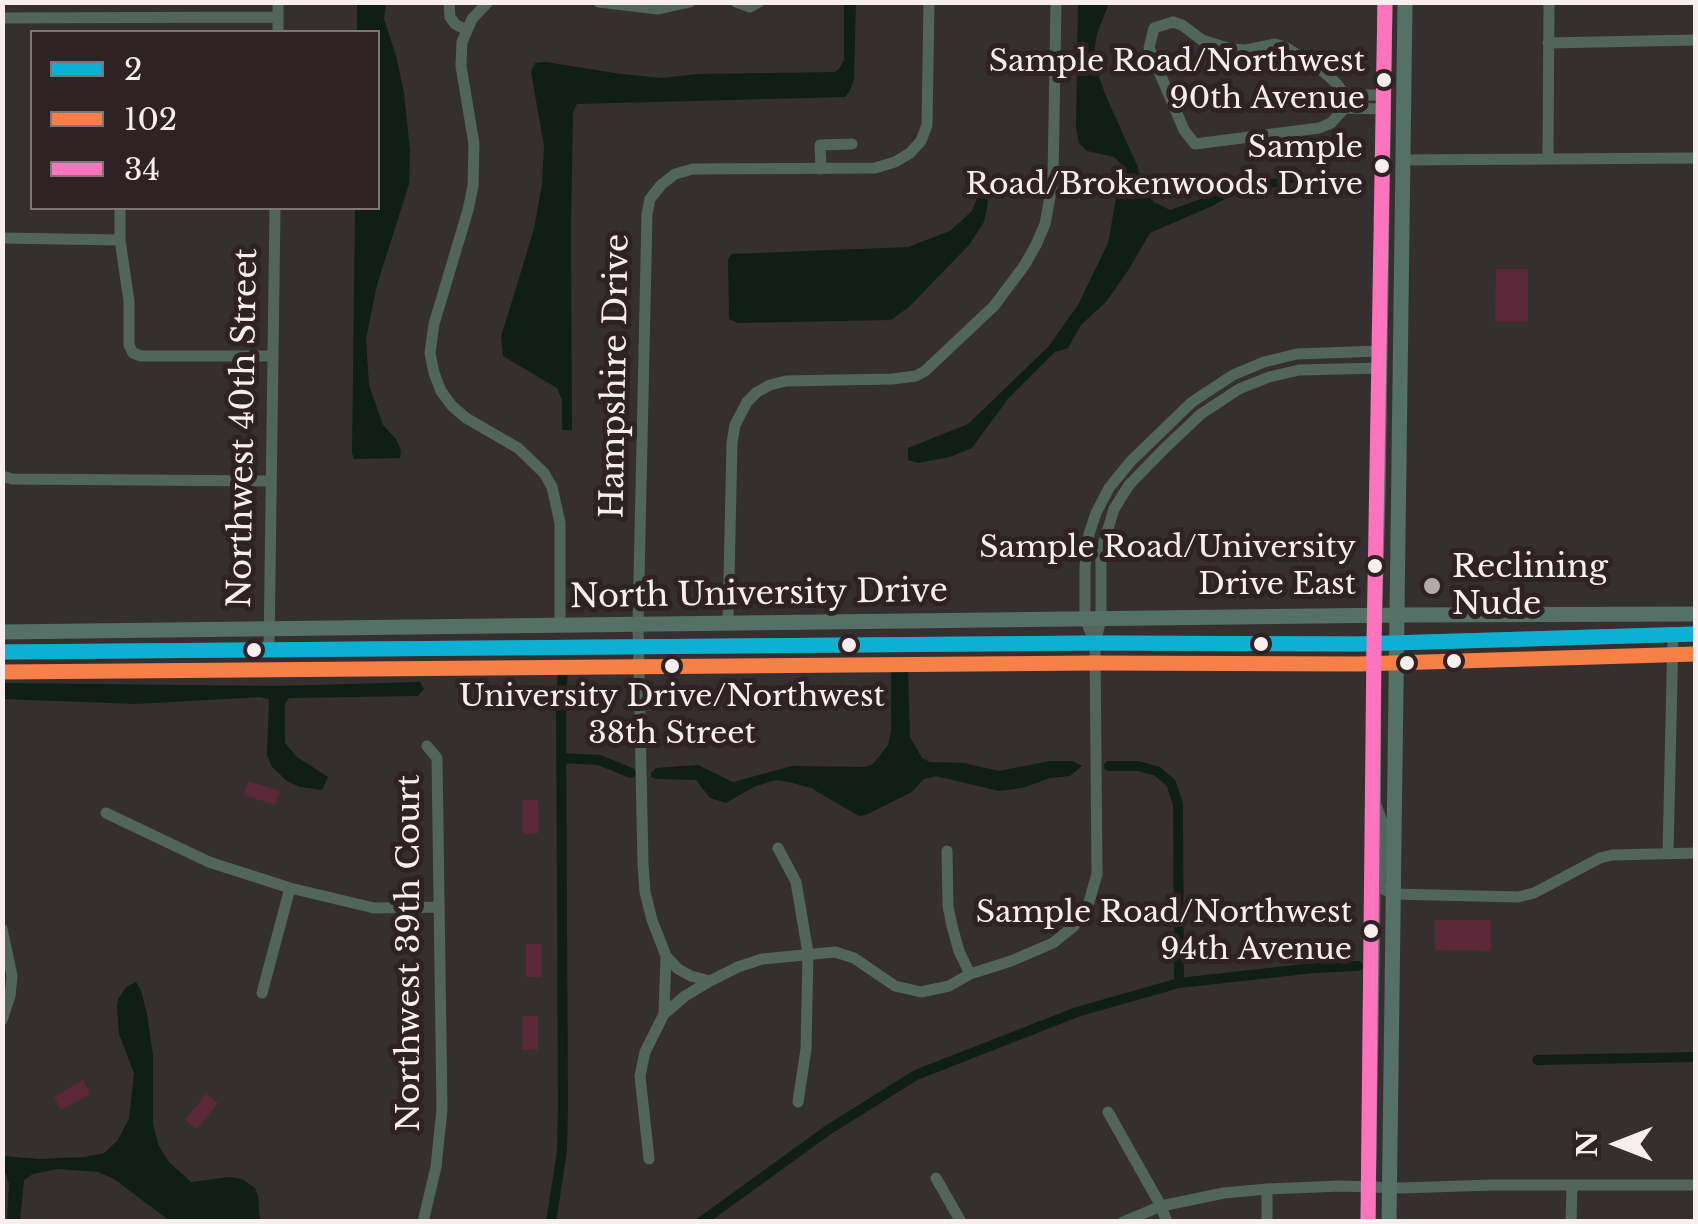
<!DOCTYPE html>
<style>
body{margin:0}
#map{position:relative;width:1698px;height:1224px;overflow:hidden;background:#362f30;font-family:"Libre Baskerville",serif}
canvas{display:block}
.frame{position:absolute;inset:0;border:5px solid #f8eef0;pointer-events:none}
.legend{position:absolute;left:30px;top:30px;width:350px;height:180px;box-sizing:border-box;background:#2f2225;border:2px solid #7f7476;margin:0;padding:12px 18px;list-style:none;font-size:30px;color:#f8eef0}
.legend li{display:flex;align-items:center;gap:20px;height:50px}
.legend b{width:50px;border:2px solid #7f7476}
.north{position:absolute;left:1568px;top:1094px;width:100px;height:100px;-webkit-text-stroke:8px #2f2225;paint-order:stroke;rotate:270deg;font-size:28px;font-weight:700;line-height:40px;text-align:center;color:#f8eef0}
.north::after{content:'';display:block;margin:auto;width:35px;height:45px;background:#f8eef0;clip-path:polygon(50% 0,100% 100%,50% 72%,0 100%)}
</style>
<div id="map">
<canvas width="1698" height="1224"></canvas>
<div class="frame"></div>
<ul class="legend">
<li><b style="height:12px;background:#0dafd3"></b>2</li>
<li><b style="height:12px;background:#f78048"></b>102</li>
<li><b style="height:12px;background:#fc73be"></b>34</li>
</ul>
<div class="north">N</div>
</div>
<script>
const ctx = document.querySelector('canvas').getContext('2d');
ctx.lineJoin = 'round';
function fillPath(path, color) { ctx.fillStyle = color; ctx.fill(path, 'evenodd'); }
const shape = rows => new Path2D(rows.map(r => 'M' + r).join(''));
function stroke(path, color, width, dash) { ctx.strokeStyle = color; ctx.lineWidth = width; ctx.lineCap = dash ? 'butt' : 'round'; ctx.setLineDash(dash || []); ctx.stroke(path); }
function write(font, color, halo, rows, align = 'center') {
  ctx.font = font + ' "Libre Baskerville",serif'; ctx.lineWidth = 10; ctx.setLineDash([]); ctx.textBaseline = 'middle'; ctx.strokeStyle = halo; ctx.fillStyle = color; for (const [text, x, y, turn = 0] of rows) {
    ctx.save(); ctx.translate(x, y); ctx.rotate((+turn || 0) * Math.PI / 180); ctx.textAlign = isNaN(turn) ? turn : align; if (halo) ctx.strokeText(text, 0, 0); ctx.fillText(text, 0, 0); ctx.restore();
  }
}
fillPath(shape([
 [1496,269,1528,269,1528,322,1495,322],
 [248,781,280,791,275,805,244,795],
 [522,800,538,800,539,833,523,834],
 [1435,920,1491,920,1491,951,1435,950],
 [526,944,541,944,541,977,526,977],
 [523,1016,538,1016,538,1050,522,1050],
 [83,1080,90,1094,61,1110,54,1097],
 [206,1094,218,1103,197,1129,185,1120]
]), '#5b2839');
fillPath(shape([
 [357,3,386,3,384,19,396,56,404,93,410,150,409,184,377,285,366,339,369,385,383,425,396,439,401,450,400,458,354,459,352,453,355,208,378,208,378,32,357,32],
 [844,3,856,3,854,79,850,91,845,97,577,104,573,112,571,231,572,430,562,430,562,400,557,388,503,356,501,337,534,229,542,184,544,146,531,72,535,63,546,62,621,74,661,78,699,74,835,72,839,69,844,60],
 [1078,3,1109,3,1097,34,1093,59,1105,94,1137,165,1143,188,1154,202,1170,210,1243,184,1277,178,1321,174,1335,175,1337,182,1326,189,1309,183,1292,183,1267,189,1240,191,1212,206,1150,233,1129,269,1106,302,1081,325,1068,348,1055,352,1008,399,972,448,950,457,918,463,908,460,908,448,968,424,1048,347,1078,305,1108,243,1122,165,1114,157,1087,151,1079,143,1076,128],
 [978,195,987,197,988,203,984,222,969,245,909,307,891,320,738,323,729,319,728,259,732,254,908,247,950,231,972,211],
 [894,663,908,666,910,737,922,758,930,762,964,763,999,771,1050,761,1073,761,1082,766,1070,776,1050,778,1022,788,999,791,936,776,924,779,912,792,866,815,859,816,811,788,789,782,775,780,754,787,726,803,710,798,696,780,656,779,651,777,651,773,656,768,698,765,733,782,792,766,864,767,873,764,888,745,891,732,891,665],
 [420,682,424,689,418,696,289,698,285,704,285,743,297,757,328,777,322,790,300,787,287,781,272,767,267,755,269,699,260,697,136,704,2,699,3,683,277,686],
 [136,982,141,990,147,1014,153,1055,153,1125,159,1146,169,1162,191,1182,229,1177,242,1179,255,1188,258,1196,260,1221,170,1221,114,1179,98,1172,58,1169,33,1174,24,1180,20,1221,7,1221,9,1184,6,1174,3,1172,3,1156,39,1159,84,1157,104,1153,117,1141,129,1119,134,1073,119,1034,117,1007,118,999,126,987]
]), '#101e18');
stroke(shape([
 [561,758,599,760,631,773],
 [1109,766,1138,766,1157,771,1171,783,1178,804,1179,983],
 [1537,1060,1696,1057],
 [551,1222,562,1151,563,1106,561,704,563,667],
 [701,1222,828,1130,916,1075,1077,1012,1179,983,1314,968,1358,966]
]), '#101e18', 10);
stroke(shape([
 [449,2,450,17,455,24,466,30],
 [488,2,472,19,462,42,461,66,474,144,473,186,468,210,434,324,430,353,434,373,441,391,452,406,466,418,518,448,544,473,552,487,560,523,560,625],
 [599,2,658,9,690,2],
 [736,2,750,7,759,2],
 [2,18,278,17],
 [1173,22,1182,25,1202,40,1231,49,1246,50,1275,44,1287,48,1325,73,1337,84,1345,95,1342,111,1331,123,1319,128,1195,144,1184,130,1149,48,1154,28,1173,22],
 [278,32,278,2],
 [1548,43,1696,40],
 [1345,95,1384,95],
 [1343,108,1383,109],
 [1548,159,1549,2],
 [1403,160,1696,158],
 [821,169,820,145,852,144],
 [120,208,120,240,129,301,129,345,133,353,141,356,273,356],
 [2,238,120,240],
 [2,476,12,479,270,481],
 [728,623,732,443,735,425,747,402,757,392,770,385,786,381,892,379,916,376,925,371,994,306,1024,266,1036,245,1045,224,1053,180,1056,2],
 [1095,643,1085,619,1085,567,1089,534,1096,513,1109,488,1131,461,1192,402,1233,375,1264,362,1297,354,1380,351],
 [269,650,275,208],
 [1376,805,1383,824,1380,883,1385,890,1393,894,1518,897,1534,893,1600,858,1612,855,1696,853],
 [106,813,209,862,290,888,374,908,439,907],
 [778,848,796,882,808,953,806,1049,798,1102],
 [947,851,948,906,952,926,959,951,970,974],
 [1668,853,1673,634],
 [2,929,12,976,10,996,2,1020],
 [710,981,691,976,678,969,666,956,652,920,645,892,643,864,638,625,647,214,650,199,661,185,675,174,693,169,875,168,895,162,910,153,921,141,927,125,929,2],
 [262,993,290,888],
 [664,1014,685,996,710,981,738,967,762,959,835,952,854,958,895,986,921,992,949,986,970,974,1011,961,1053,943,1074,926,1089,902,1097,874,1095,643,1101,619,1101,552,1114,509,1129,485,1165,448,1201,414,1239,389,1269,377,1299,370,1380,368],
 [1108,1112,1161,1206,1167,1222],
 [649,1159,640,1076,645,1052,664,1014,666,956],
 [936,1178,961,1222],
 [1267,1189,1267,1222],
 [423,1222,436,1167,442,1109,437,758,427,746],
 [1123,1222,1161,1206,1224,1193,1267,1189,1341,1186,1401,1188,1492,1185,1696,1185],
 [1571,1222,1572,1186]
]), '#52655d', 11);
stroke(shape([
 [2,632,1398,615,1696,614],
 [2,652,1095,643,1358,644,1696,634],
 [1368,1222,1373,895,1374,643,1378,492,1385,2],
 [1389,1222,1405,2]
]), '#557066', 15);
stroke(shape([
 [2,652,1095,643,1358,644,1696,634]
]), '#0dafd3', 15);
stroke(shape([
 [2,672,1095,663,1358,664,1696,654]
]), '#f78048', 15);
stroke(shape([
 [1368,1222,1374,643,1385,2]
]), '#fc73be', 15);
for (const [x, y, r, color] of [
 [1384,80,9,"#f8eef0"],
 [1382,166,9,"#f8eef0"],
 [1375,566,9,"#f8eef0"],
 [1432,586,10,"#b4abad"],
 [1261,644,9,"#f8eef0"],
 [849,645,9,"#f8eef0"],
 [254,650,9,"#f8eef0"],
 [1454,661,9,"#f8eef0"],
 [1407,663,9,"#f8eef0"],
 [672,666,9,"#f8eef0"],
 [1371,931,9,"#f8eef0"]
]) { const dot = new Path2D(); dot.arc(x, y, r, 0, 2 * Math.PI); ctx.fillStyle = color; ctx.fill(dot); stroke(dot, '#2f2225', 4); }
write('30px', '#f8eef0', '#2f2225', [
 ["Sample Road/Northwest",1365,63],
 ["90th Avenue",1365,100],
 ["Sample",1363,149],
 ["Road/Brokenwoods Drive",1363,186],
 ["Sample Road/University",1356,549],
 ["Drive East",1356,586],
 ["University Drive/Northwest",672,698,"center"],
 ["38th Street",672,735,"center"],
 ["Sample Road/Northwest",1352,914],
 ["94th Avenue",1352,951]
], 'right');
write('32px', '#f8eef0', '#2f2225', [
 ["Hampshire Drive",616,376,-89],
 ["Northwest 40th Street",244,428,-89],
 ["North University Drive",759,595,-1],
 ["Northwest 39th Court",410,953,-90]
]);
write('32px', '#f8eef0', '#2f2225', [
 ["Reclining",1452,568],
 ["Nude",1452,605]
], 'left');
</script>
